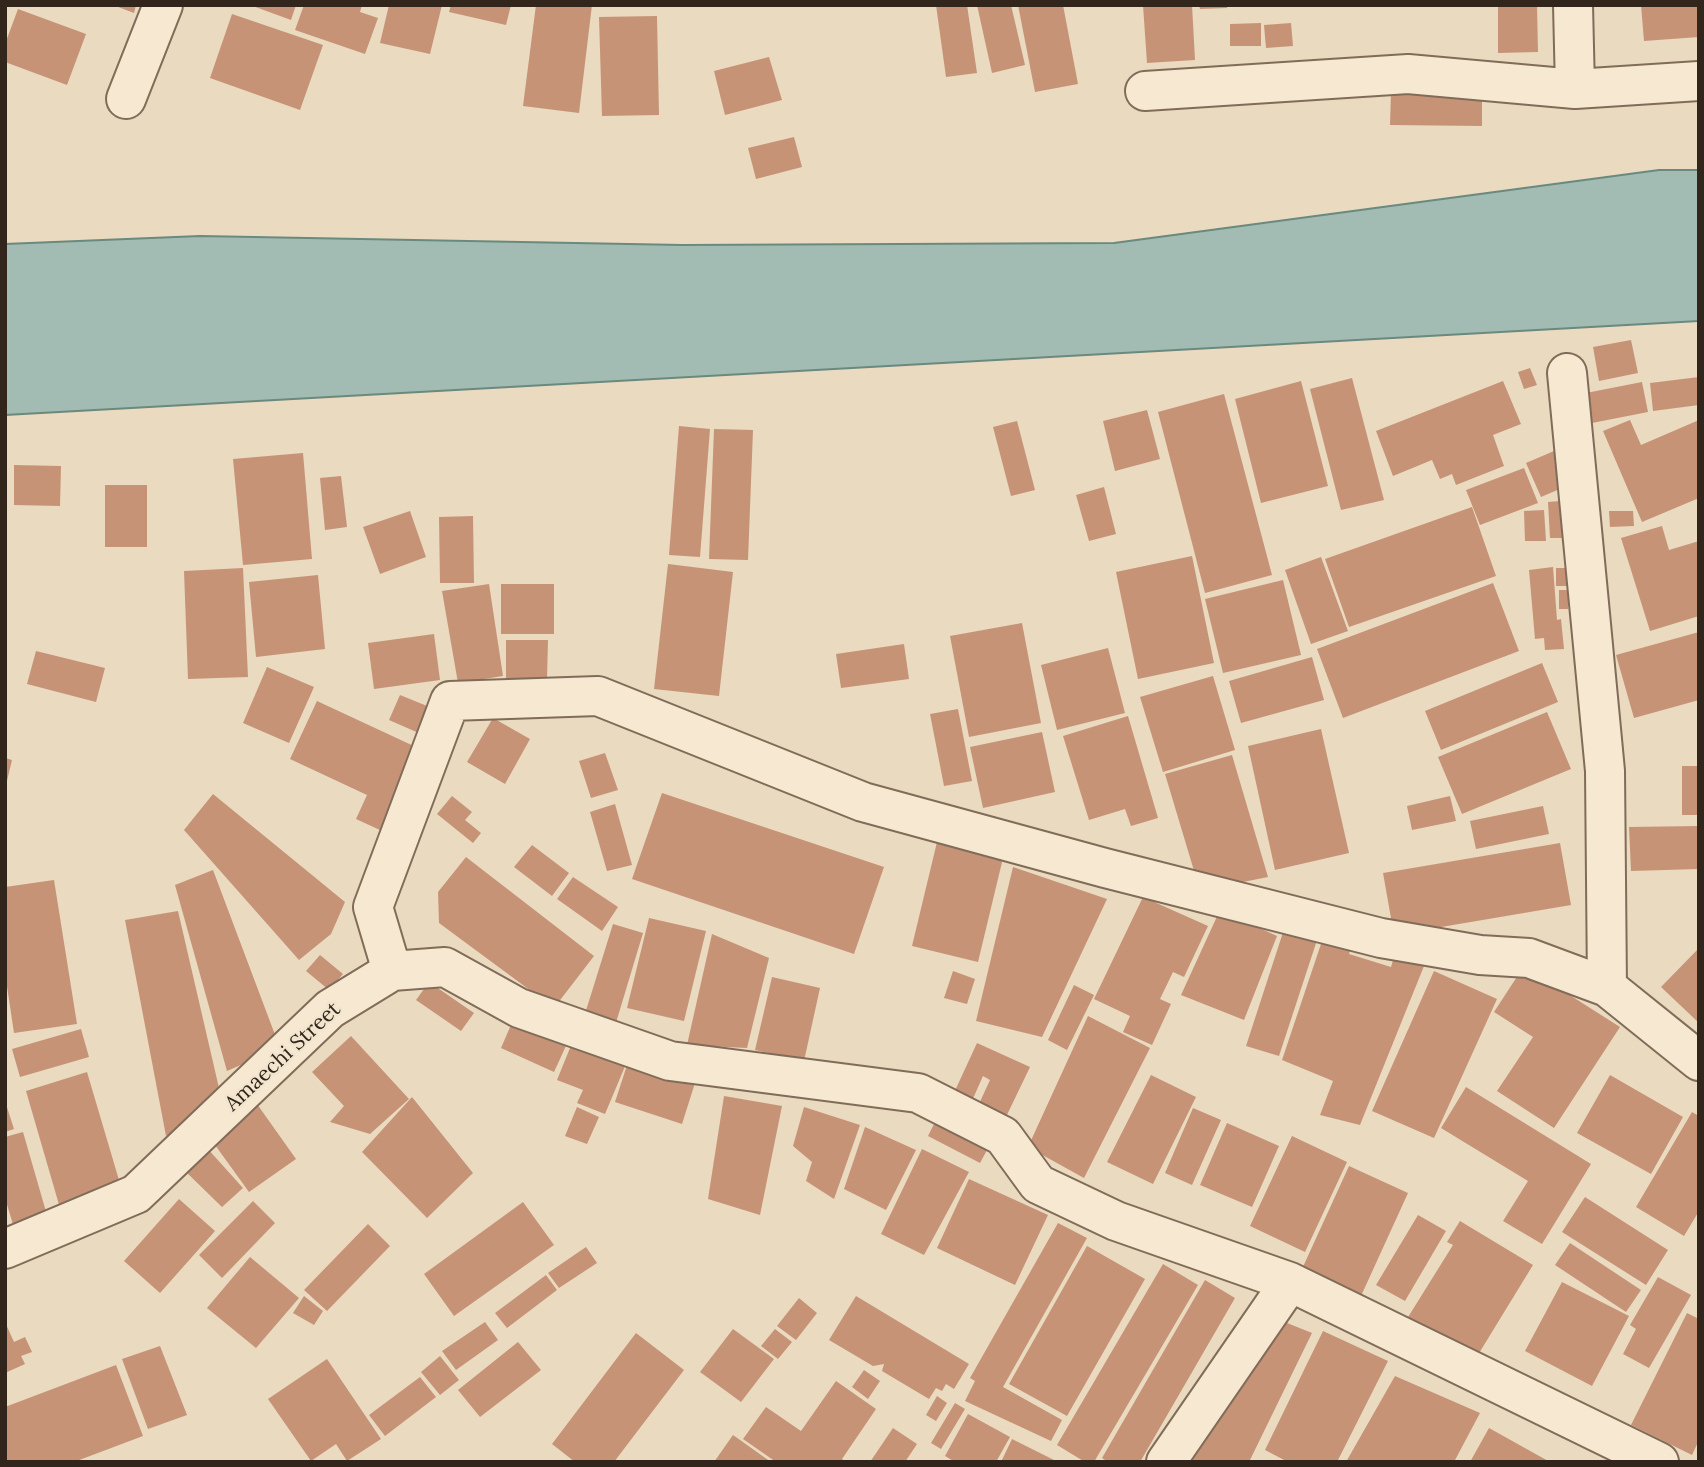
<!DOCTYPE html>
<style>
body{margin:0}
#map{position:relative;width:1704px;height:1467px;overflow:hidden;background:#eadabf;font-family:Lora,serif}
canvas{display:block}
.frame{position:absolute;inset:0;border:7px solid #32251c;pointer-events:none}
</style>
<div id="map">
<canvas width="1704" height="1467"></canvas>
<div class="frame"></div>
</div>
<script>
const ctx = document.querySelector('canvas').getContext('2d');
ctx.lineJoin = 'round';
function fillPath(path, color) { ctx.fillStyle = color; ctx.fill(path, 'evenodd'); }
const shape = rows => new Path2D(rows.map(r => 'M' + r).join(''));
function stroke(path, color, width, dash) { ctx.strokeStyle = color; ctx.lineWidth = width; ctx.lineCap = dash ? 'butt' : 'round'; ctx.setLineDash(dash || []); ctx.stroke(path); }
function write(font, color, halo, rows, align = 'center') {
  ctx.font = font + ' Lora,serif'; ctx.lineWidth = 5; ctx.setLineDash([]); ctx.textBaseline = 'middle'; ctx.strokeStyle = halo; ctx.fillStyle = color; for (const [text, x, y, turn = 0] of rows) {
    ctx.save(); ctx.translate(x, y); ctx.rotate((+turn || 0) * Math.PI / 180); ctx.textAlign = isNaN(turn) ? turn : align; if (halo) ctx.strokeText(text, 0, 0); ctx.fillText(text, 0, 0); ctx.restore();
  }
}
const water = shape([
 [1659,170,1699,170,1699,321,5,415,5,244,200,236,682,245,1114,243,1659,170]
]);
fillPath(water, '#a2bcb3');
stroke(water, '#6a897f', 2);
fillPath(shape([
 [113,5,136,5,134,13],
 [250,5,296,5,291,20],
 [304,5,362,5,360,12,378,18,365,54,295,30],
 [389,5,442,5,430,54,380,43],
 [451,5,511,5,506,25,449,12],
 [536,5,592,5,579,113,523,106],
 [936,5,967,5,977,73,946,77],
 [977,5,1011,5,1025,65,992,73],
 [1018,5,1063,5,1078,84,1035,92],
 [1143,5,1192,5,1195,60,1147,63],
 [1199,5,1227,5,1227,8,1200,9],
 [1498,5,1537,5,1538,52,1498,53],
 [1641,5,1699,5,1699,37,1644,41],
 [18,9,86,34,67,85,5,62,5,44],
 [232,14,323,45,300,110,210,78],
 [657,16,659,115,602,116,599,17],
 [1261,23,1261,46,1230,46,1230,24],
 [1291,23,1293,46,1266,48,1264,25],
 [769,57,782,100,725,115,714,71],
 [1391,92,1482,94,1482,126,1390,125],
 [794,137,802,167,756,179,748,148],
 [1631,340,1638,373,1599,381,1593,347],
 [1530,368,1537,385,1524,389,1518,372],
 [1699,377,1699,405,1653,411,1650,383],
 [1352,378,1384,500,1341,510,1310,389],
 [1301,381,1328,486,1261,503,1235,399],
 [1503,381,1521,424,1493,435,1504,466,1456,485,1452,474,1440,479,1432,460,1393,476,1376,431],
 [1642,382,1648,412,1592,423,1586,393],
 [1224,394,1272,575,1205,593,1158,412],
 [1147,410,1160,459,1115,471,1103,421],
 [1630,420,1641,445,1699,420,1699,498,1642,522,1603,431],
 [1017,421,1035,490,1011,496,993,427],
 [679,426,710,429,700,557,669,555],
 [714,429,753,430,748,560,709,559],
 [1554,451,1569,485,1541,497,1526,463],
 [303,453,312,559,243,565,233,459],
 [14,465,61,466,60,506,14,505],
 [1524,468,1538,503,1480,525,1466,490],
 [341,476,347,527,325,530,320,478],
 [105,485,147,485,147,547,105,547],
 [1104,487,1116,534,1089,541,1076,495],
 [1560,501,1562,538,1550,538,1548,502],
 [1472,507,1496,576,1349,627,1325,559],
 [1544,510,1546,541,1525,541,1524,511],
 [410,511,426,557,380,574,363,527],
 [1609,511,1633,511,1634,526,1610,527],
 [473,516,474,583,440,583,439,517],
 [1662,526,1669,550,1699,541,1699,616,1650,631,1621,538],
 [1192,556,1214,663,1138,679,1116,572],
 [1321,557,1348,631,1311,644,1285,570],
 [668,564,733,572,719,696,654,689],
 [1553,567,1557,620,1561,619,1564,649,1545,650,1544,638,1535,639,1529,570],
 [243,568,248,677,188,679,184,571],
 [1556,568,1567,568,1567,586,1556,586],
 [318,575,325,649,256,657,249,582],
 [1283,580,1301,655,1223,673,1205,599],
 [1493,583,1519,651,1343,718,1317,649],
 [489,584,503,676,458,683,442,591],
 [501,584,554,584,554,634,501,634],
 [1559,590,1569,590,1568,609,1559,609],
 [1022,623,1041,723,969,737,950,636],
 [1699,632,1699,700,1634,718,1616,655],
 [434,634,440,680,374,689,368,643],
 [506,640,548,640,547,679,506,679],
 [904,644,909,679,841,688,836,654],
 [1108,648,1125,713,1057,730,1041,665],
 [36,651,105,668,96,702,27,684],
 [1312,657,1324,700,1241,723,1229,681],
 [1542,663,1558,702,1441,750,1425,711],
 [267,667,314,687,289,743,243,723],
 [1213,676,1235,750,1163,772,1140,697],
 [400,695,432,708,421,734,389,720],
 [317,701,418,748,380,830,356,819,367,795,290,759],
 [958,709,972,781,944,786,930,714],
 [1547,712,1571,769,1462,814,1438,757],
 [1128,716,1158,818,1131,826,1125,809,1089,820,1063,736],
 [493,718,530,739,505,784,467,762],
 [1321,729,1349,853,1275,870,1248,746],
 [1042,732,1055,792,983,808,970,747],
 [605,753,618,790,591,798,579,761],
 [1232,755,1268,877,1233,884,1195,874,1165,774],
 [5,758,12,760,6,785,5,784],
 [1682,766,1699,766,1699,815,1682,815],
 [662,793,884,867,854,954,632,879],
 [213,794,345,902,331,934,299,960,184,830],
 [452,796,472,812,465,820,481,833,473,843,437,814],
 [1450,796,1456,821,1412,830,1407,806],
 [615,804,632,865,607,871,590,812],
 [1543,806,1549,834,1476,849,1470,821],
 [1699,826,1699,869,1631,871,1629,827],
 [937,842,1003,858,978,962,912,946],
 [1560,843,1571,905,1394,935,1383,873],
 [532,845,569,873,552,896,514,867],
 [466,857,594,956,554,1008,439,923,438,892],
 [1013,867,1107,899,1042,1037,976,1021],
 [213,870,280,1048,227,1071,175,885],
 [573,877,618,907,602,931,557,899],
 [54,880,77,1024,14,1033,5,973,5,887],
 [1143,897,1208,926,1184,977,1173,972,1160,999,1171,1004,1152,1045,1123,1032,1130,1016,1094,999],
 [1220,910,1277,936,1244,1020,1181,995],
 [178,911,222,1101,166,1136,125,920],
 [649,918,706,931,684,1021,627,1008],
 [1287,920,1320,931,1279,1056,1246,1046],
 [613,924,643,933,615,1026,584,1017],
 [712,934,769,958,747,1048,687,1045],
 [1324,935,1352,944,1349,954,1391,967,1394,957,1424,966,1360,1125,1320,1115,1333,1081,1282,1060],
 [1699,948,1699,1023,1661,987],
 [320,955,343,974,329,990,306,971],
 [1524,966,1620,1027,1554,1128,1497,1091,1533,1037,1494,1012],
 [953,971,975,979,967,1004,944,998],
 [1434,971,1497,999,1434,1138,1372,1111],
 [772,977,820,988,804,1061,755,1050],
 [429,982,474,1013,461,1031,416,1000],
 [1074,985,1094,995,1067,1050,1048,1040],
 [517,1011,571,1035,554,1072,501,1048],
 [1088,1016,1150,1048,1084,1178,1028,1147],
 [81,1029,89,1057,20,1077,12,1049],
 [351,1036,409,1099,370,1134,330,1122,344,1106,312,1072],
 [572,1043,626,1064,605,1114,577,1103,583,1090,557,1080],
 [977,1043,1030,1067,1005,1119,978,1106,990,1080,983,1076,971,1103,953,1095],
 [628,1062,695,1083,682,1124,615,1102],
 [87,1072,124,1197,62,1215,26,1091],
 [1151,1075,1196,1097,1153,1184,1107,1162],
 [1610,1075,1683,1117,1651,1174,1577,1133],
 [1466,1087,1591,1164,1542,1244,1503,1221,1528,1181,1441,1128],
 [724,1096,782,1106,760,1215,708,1199],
 [412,1097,473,1173,427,1218,362,1152],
 [5,1101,14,1129,5,1132],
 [257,1104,296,1159,249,1192,210,1138],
 [577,1107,599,1117,587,1144,565,1136],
 [804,1107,860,1125,834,1199,806,1181,812,1162,793,1146],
 [1193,1108,1221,1120,1192,1185,1165,1173],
 [941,1110,994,1137,980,1163,928,1136],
 [1692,1112,1699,1116,1699,1211,1684,1236,1636,1207],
 [1227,1123,1279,1146,1252,1207,1200,1185],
 [865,1127,916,1150,886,1210,844,1189],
 [23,1132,49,1222,15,1231,5,1198,5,1137],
 [1292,1136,1347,1162,1305,1252,1250,1226],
 [207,1148,243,1188,222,1207,184,1170],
 [922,1149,969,1172,924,1255,881,1234],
 [1349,1166,1408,1193,1361,1296,1302,1269],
 [969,1179,1048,1215,1015,1285,937,1248],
 [1585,1197,1668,1250,1646,1285,1562,1232],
 [179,1199,215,1231,160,1293,124,1261],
 [253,1201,275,1223,222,1278,199,1255],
 [523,1202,554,1245,454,1316,424,1274],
 [1418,1215,1446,1231,1405,1301,1376,1285],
 [1460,1221,1533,1265,1473,1363,1405,1322,1453,1245,1447,1242],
 [1058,1223,1087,1238,1003,1387,1062,1420,1051,1441,965,1401,975,1381,970,1378],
 [368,1224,390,1246,327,1311,304,1290],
 [1570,1243,1641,1290,1626,1312,1555,1265],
 [1087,1246,1145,1279,1067,1416,1009,1384],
 [586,1247,597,1263,559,1288,548,1273],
 [250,1257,299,1298,256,1348,207,1308],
 [1163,1264,1198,1285,1094,1462,1085,1462,1057,1445],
 [546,1275,557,1290,507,1328,495,1313],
 [1658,1277,1691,1295,1649,1368,1623,1354,1636,1329,1630,1325],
 [1205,1280,1235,1298,1140,1462,1108,1462,1102,1458],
 [1562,1282,1629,1316,1592,1386,1525,1351],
 [304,1296,323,1311,314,1325,293,1313],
 [856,1296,969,1364,954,1389,946,1384,942,1391,936,1388,929,1399,882,1371,884,1364,873,1366,829,1340],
 [799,1298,817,1313,796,1340,777,1326],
 [1687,1313,1699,1319,1699,1440,1692,1455,1631,1425],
 [1277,1319,1312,1333,1249,1462,1196,1462,1191,1458],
 [5,1322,14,1342,25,1337,32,1352,21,1356,25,1364,5,1373],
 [485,1322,498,1340,456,1370,442,1351],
 [733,1329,774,1359,741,1402,700,1372],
 [775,1329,792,1342,778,1359,761,1346],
 [1323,1331,1388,1361,1337,1462,1288,1462,1265,1450],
 [636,1333,684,1370,614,1462,575,1462,552,1444],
 [518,1342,541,1370,480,1417,458,1390],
 [160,1346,187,1415,148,1429,122,1359],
 [440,1356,459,1380,440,1395,421,1372],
 [327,1359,381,1439,347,1461,336,1444,311,1461,268,1399],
 [116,1365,143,1436,74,1462,5,1462,5,1407],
 [864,1370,880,1381,868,1399,852,1387],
 [1395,1376,1480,1413,1454,1462,1346,1462],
 [420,1377,436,1397,385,1436,369,1415],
 [836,1381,876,1409,842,1459,846,1462,776,1462,743,1439,766,1407,801,1431],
 [937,1396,947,1403,936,1421,926,1415],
 [955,1403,965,1409,941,1449,931,1443],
 [968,1414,1010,1437,996,1462,955,1462,945,1456],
 [893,1428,917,1444,905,1462,870,1462],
 [1489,1428,1550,1462,1470,1462],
 [733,1435,771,1462,714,1462],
 [1012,1439,1058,1462,1001,1462]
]), '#c69377');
const street = shape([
 [1573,5,1575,89],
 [1145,91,1408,74,1575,89,1699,81],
 [126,99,163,5],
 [1567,373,1605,771,1607,987,1699,1061],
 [392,971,445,967,519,1008,670,1061,918,1093,1003,1136,1038,1184,1116,1221,1290,1282,1659,1462],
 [5,1249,136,1194,330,1009,392,971,373,907,450,701,598,696,863,802,1105,868,1381,938,1480,955,1529,958,1607,987],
 [1166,1462,1290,1282]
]);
stroke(street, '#816c59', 42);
stroke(street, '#f6e8d1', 38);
write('21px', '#32251c', '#f2e5ce', [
 ["Amaechi Street",283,1057,-43]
]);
</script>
